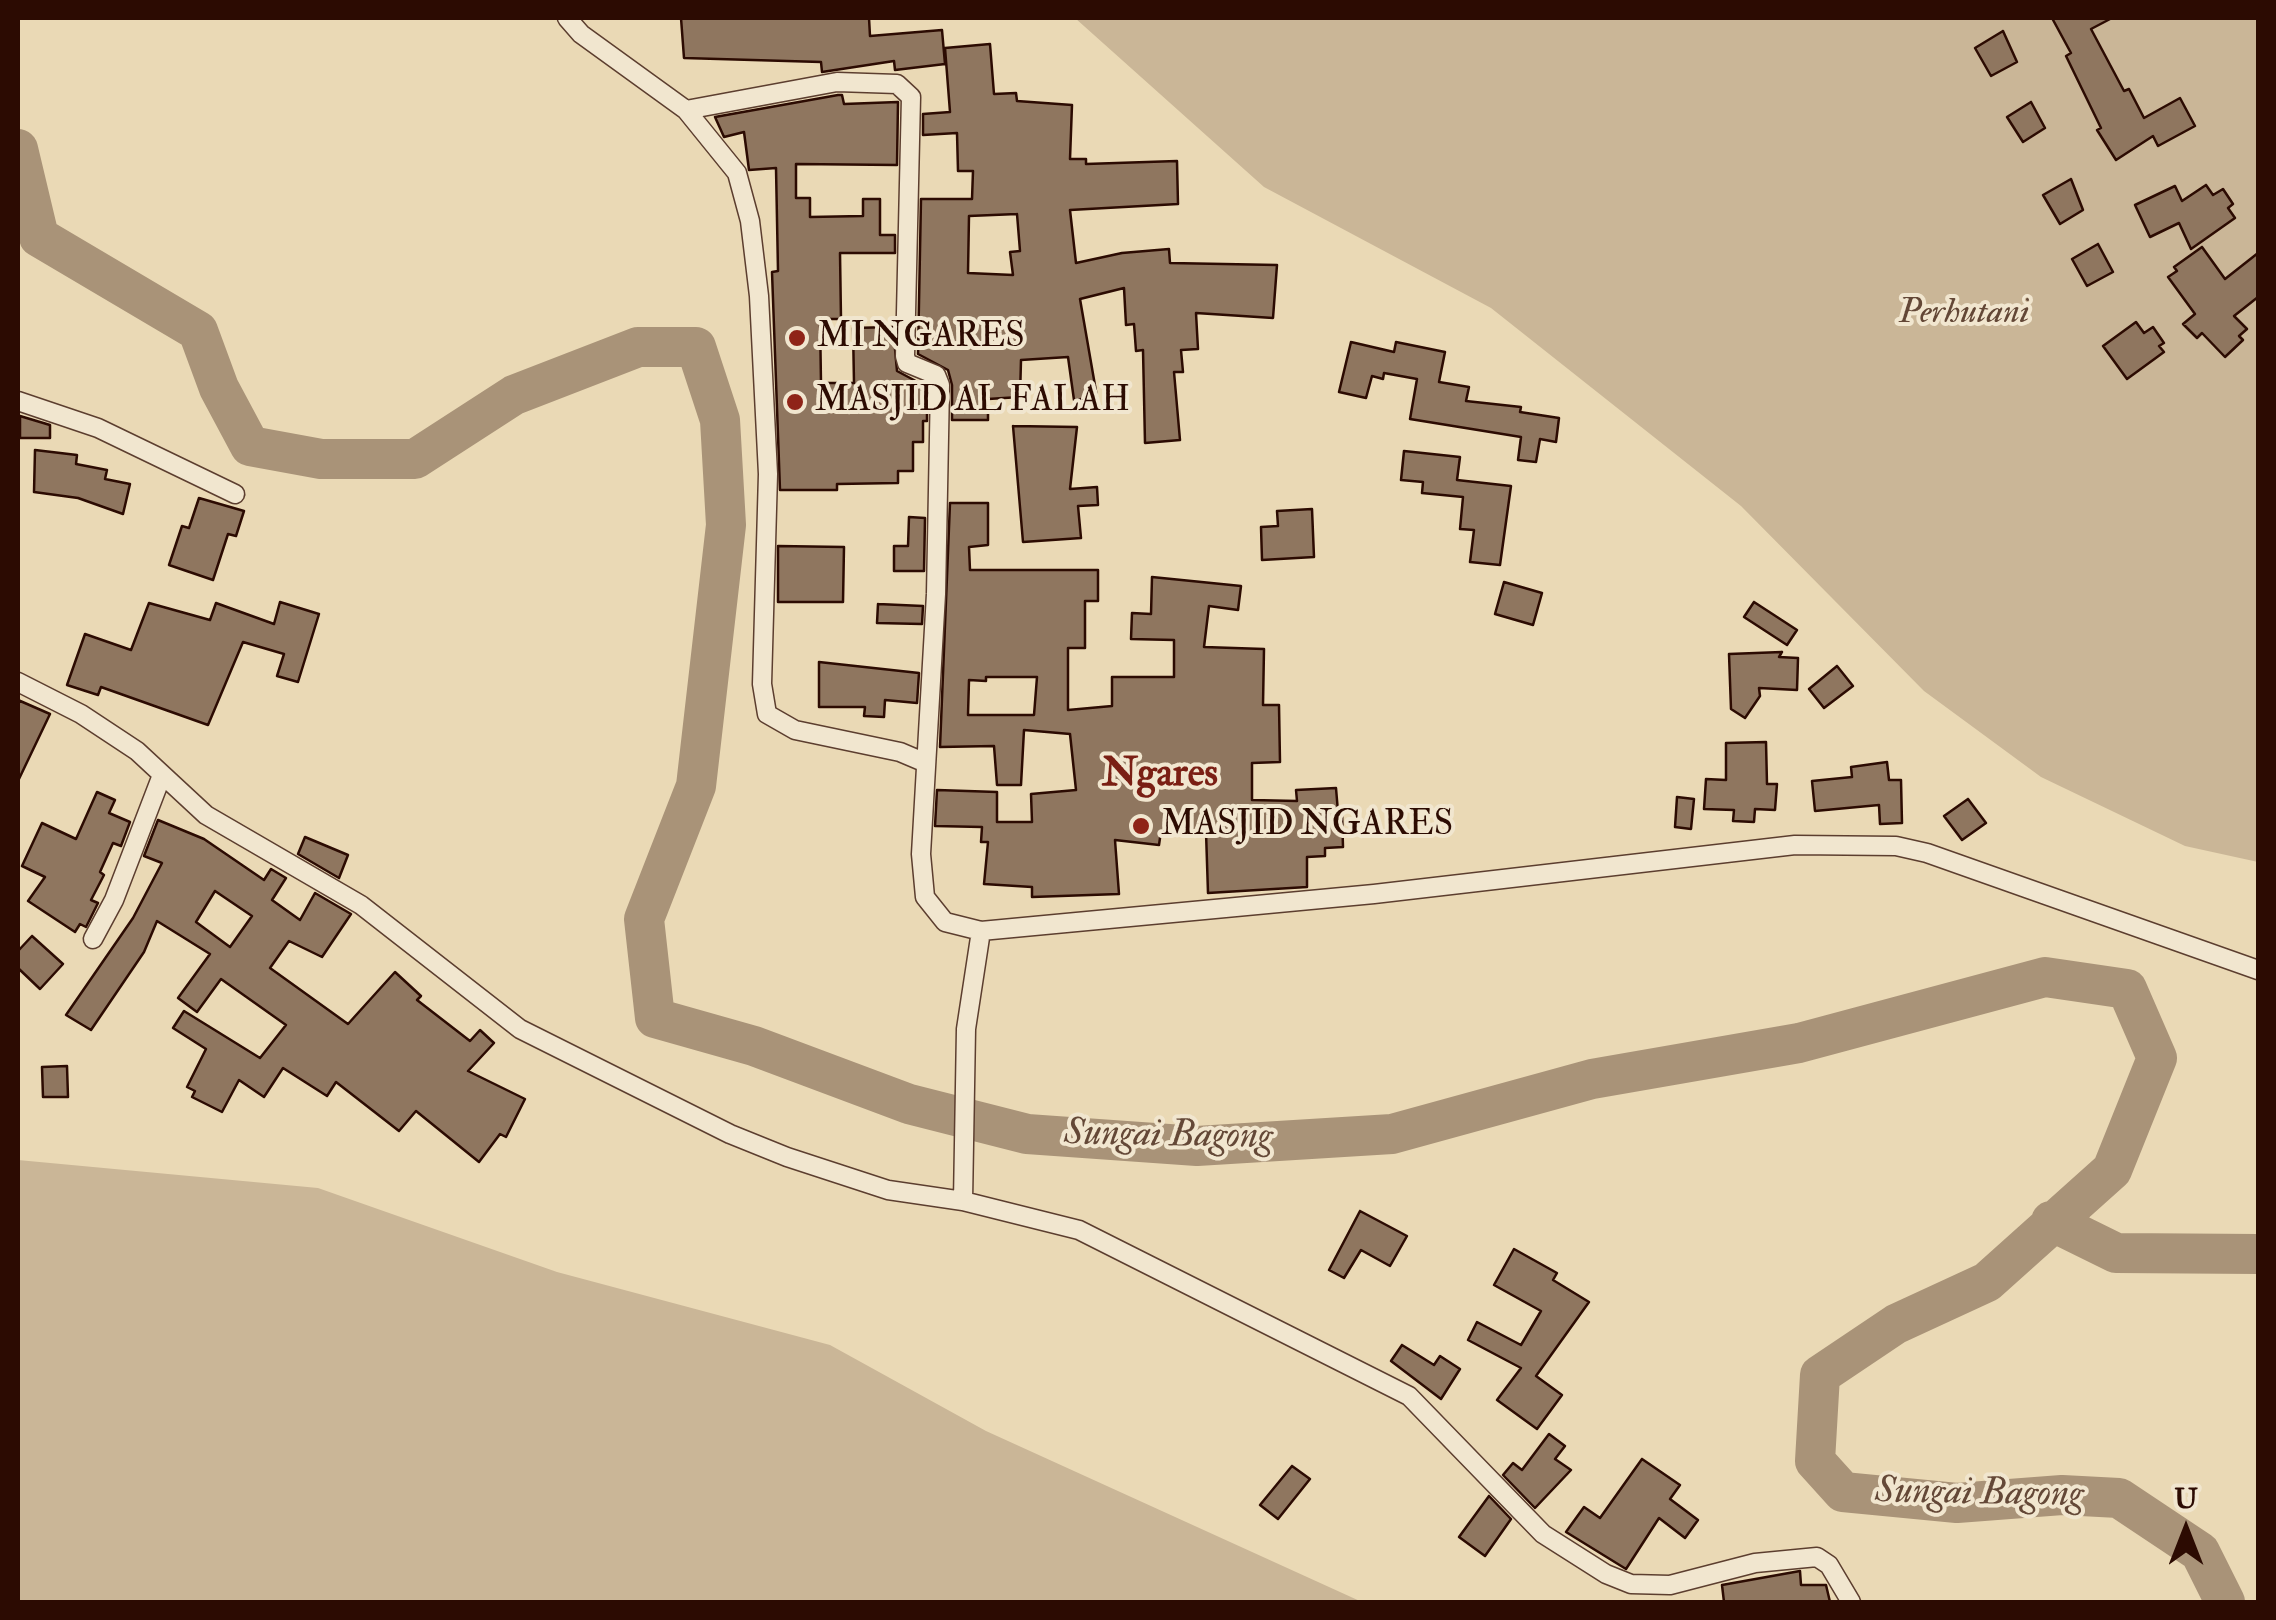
<!DOCTYPE html>
<style>
body{margin:0}
#map{position:relative;width:2276px;height:1620px;overflow:hidden;background:#ead9b5;font-family:"IM FELL Double Pica",serif}
canvas{display:block}
.frame{position:absolute;inset:0;border:20px solid #2c0b02;pointer-events:none}
.north{position:absolute;left:2136px;top:1480px;width:100px;height:100px;-webkit-text-stroke:8px #f1e6cf;paint-order:stroke;rotate:0deg;font-size:28px;font-weight:700;line-height:40px;text-align:center;color:#2c0b02}
.north::after{content:'';display:block;margin:auto;width:35px;height:45px;background:#2c0b02;clip-path:polygon(50% 0,100% 100%,50% 72%,0 100%)}
</style>
<div id="map">
<canvas width="2276" height="1620"></canvas>
<div class="frame"></div>
<div class="north">U</div>
</div>
<script>
const ctx = document.querySelector('canvas').getContext('2d');
ctx.lineJoin = 'round';
function fillPath(path, color) { ctx.fillStyle = color; ctx.fill(path, 'evenodd'); }
const shape = rows => new Path2D(rows.map(r => 'M' + r).join(''));
function stroke(path, color, width, dash) { ctx.strokeStyle = color; ctx.lineWidth = width; ctx.lineCap = dash ? 'butt' : 'round'; ctx.setLineDash(dash || []); ctx.stroke(path); }
function write(font, color, halo, rows, align = 'center') {
  ctx.font = font + ' "IM FELL Double Pica",serif'; ctx.lineWidth = 8; ctx.setLineDash([]); ctx.textBaseline = 'middle'; ctx.strokeStyle = halo; ctx.fillStyle = color; for (const [text, x, y, turn = 0] of rows) {
    ctx.save(); ctx.translate(x, y); ctx.rotate((+turn || 0) * Math.PI / 180); ctx.textAlign = isNaN(turn) ? turn : align; if (halo) ctx.strokeText(text, 0, 0); ctx.fillText(text, 0, 0); ctx.restore();
  }
}
fillPath(shape([
 [1075,18,2258,18,2258,862,2185,846,2041,777,1924,691,1741,506,1491,308,1264,187],
 [18,1160,318,1188,557,1272,830,1345,986,1431,1362,1602,18,1602]
]), '#cab697');
stroke(shape([
 [18,149,39,237,198,331,219,388,250,446,321,459,415,459,514,395,638,347,696,347,720,420,726,525,696,786,644,919,655,1018,754,1046,909,1104,1027,1134,1197,1146,1392,1134,1592,1079,1799,1043,2045,977,2127,989,2157,1058,2112,1170,1987,1282,1896,1324,1820,1375,1815,1461,1843,1492,1957,1503,2062,1495,2119,1498,2200,1552,2225,1602],
 [2051,1221,2116,1253,2258,1254]
]), '#a99378', 40);
const building = shape([
 [681,18,869,18,870,36,942,30,945,64,895,70,894,61,822,72,821,62,684,58,681,18],
 [2052,18,2112,18,2091,29,2124,91,2129,89,2144,118,2180,98,2195,126,2158,146,2153,136,2116,160,2097,130,2101,128,2066,56,2071,53,2052,18],
 [2003,31,2017,62,1991,76,1975,48,2003,31],
 [990,44,994,94,1016,93,1017,101,1072,105,1070,159,1086,159,1086,164,1177,161,1178,204,1070,210,1076,263,1122,253,1169,249,1170,263,1277,265,1273,318,1196,313,1198,349,1181,350,1183,372,1174,372,1180,440,1145,443,1143,350,1136,351,1134,324,1126,325,1124,288,1080,299,1097,397,1074,400,1068,357,1021,360,1020,397,988,399,988,420,952,420,952,385,948,370,918,354,921,199,972,199,973,171,958,171,957,133,923,135,923,114,950,112,945,48,990,44],
 [1017,214,1020,251,1010,252,1013,275,968,273,969,216,1017,214],
 [838,95,842,95,844,104,898,102,897,165,796,164,796,198,810,198,810,217,863,216,863,199,880,199,880,235,895,235,895,253,840,253,841,319,820,319,821,383,854,383,853,328,893,327,897,371,927,387,927,421,923,421,923,442,913,442,913,471,898,471,898,483,837,484,837,490,780,490,772,272,778,271,776,168,749,170,744,132,724,137,715,117,838,95],
 [2031,102,2045,128,2023,142,2007,117,2031,102],
 [2071,179,2083,210,2060,224,2043,195,2071,179],
 [2206,185,2213,195,2223,189,2233,204,2228,208,2235,218,2191,249,2179,223,2150,237,2135,205,2175,186,2182,201,2206,185],
 [2098,244,2113,272,2087,286,2072,259,2098,244],
 [2202,247,2225,279,2258,253,2258,297,2234,316,2247,329,2239,336,2243,340,2225,357,2202,333,2197,338,2183,324,2195,314,2168,277,2177,271,2174,267,2202,247],
 [2136,322,2144,333,2153,327,2164,343,2159,346,2164,352,2127,379,2103,346,2136,322],
 [1351,342,1394,352,1396,342,1445,352,1439,382,1469,387,1466,401,1521,407,1520,412,1559,418,1556,442,1540,439,1536,462,1518,460,1521,437,1410,419,1417,379,1384,373,1383,379,1372,376,1366,398,1339,392,1351,342],
 [20,416,50,425,50,438,20,438,20,416],
 [1013,426,1077,427,1070,489,1097,487,1098,505,1078,506,1081,538,1023,542,1013,426],
 [35,450,77,455,76,464,107,470,105,479,130,484,123,514,78,498,34,492,35,450],
 [1404,451,1460,457,1457,480,1511,486,1500,565,1470,562,1474,530,1460,529,1463,497,1422,493,1423,482,1401,480,1404,451],
 [199,498,244,511,236,536,228,534,213,580,169,565,182,526,189,528,199,498],
 [950,503,988,503,988,545,969,547,970,570,1098,570,1098,601,1085,601,1085,648,1068,648,1068,710,1112,706,1112,677,1174,677,1174,640,1131,639,1132,613,1151,614,1152,577,1241,586,1238,610,1209,606,1204,647,1264,649,1263,705,1279,705,1280,762,1252,763,1252,800,1297,801,1296,790,1336,788,1338,812,1342,812,1343,847,1325,848,1325,856,1307,857,1307,887,1208,893,1206,832,1161,831,1159,845,1115,840,1119,894,1032,897,1032,887,984,884,988,842,981,842,982,827,935,826,937,790,997,792,997,822,1032,822,1031,794,1076,790,1070,734,1024,730,1021,785,997,785,994,746,940,747,950,503],
 [986,677,1037,677,1034,715,968,715,969,680,986,681,986,677],
 [1312,509,1314,557,1262,560,1261,527,1278,526,1277,511,1312,509],
 [909,517,925,518,924,571,894,571,894,546,908,546,909,517],
 [778,546,844,547,843,602,778,602,778,546],
 [1504,582,1542,593,1533,625,1495,614,1504,582],
 [280,602,319,614,298,682,277,676,284,654,243,642,208,725,101,687,98,695,67,685,85,634,131,650,149,603,210,620,216,603,274,624,280,602],
 [1754,602,1797,630,1787,645,1744,617,1754,602],
 [878,604,923,606,922,624,877,623,878,604],
 [1782,652,1779,657,1798,658,1797,690,1759,688,1760,696,1745,718,1731,709,1729,654,1782,652],
 [819,662,919,673,917,703,885,700,884,717,864,716,865,707,819,707,819,662],
 [1837,666,1853,686,1824,708,1809,689,1837,666],
 [18,700,50,714,18,781,18,700],
 [1766,742,1767,784,1777,784,1775,810,1755,809,1754,822,1733,821,1734,810,1704,809,1706,779,1726,780,1726,743,1766,742],
 [1887,762,1889,780,1901,780,1902,823,1880,824,1879,805,1815,811,1812,781,1852,777,1851,767,1887,762],
 [97,792,115,800,109,813,130,822,121,846,113,843,100,872,104,875,91,900,98,903,86,927,80,924,75,932,28,901,45,877,22,866,42,823,76,839,97,792],
 [1677,797,1694,799,1691,829,1675,827,1677,797],
 [1968,799,1986,823,1962,840,1944,816,1968,799],
 [158,820,204,839,264,880,271,869,286,878,272,900,300,920,315,893,351,914,322,957,289,941,270,968,348,1024,395,972,421,996,417,1000,470,1041,480,1030,494,1043,468,1071,525,1099,506,1137,500,1134,479,1162,416,1111,399,1131,336,1082,327,1096,283,1068,264,1097,239,1080,222,1112,192,1097,195,1091,187,1087,206,1049,173,1028,184,1011,260,1058,286,1025,221,979,197,1012,178,998,210,954,157,921,144,952,91,1030,66,1015,133,918,162,863,144,856,158,820],
 [215,891,252,916,230,947,196,922,215,891],
 [305,837,348,855,339,878,298,854,305,837],
 [32,936,63,964,40,989,18,968,18,951,32,936],
 [67,1066,68,1097,43,1097,42,1067,67,1066],
 [1360,1211,1407,1236,1390,1266,1361,1250,1344,1278,1329,1270,1360,1211],
 [1514,1249,1557,1273,1553,1280,1589,1302,1536,1376,1562,1395,1537,1429,1497,1400,1521,1368,1468,1340,1477,1322,1521,1345,1541,1311,1494,1285,1514,1249],
 [1402,1345,1434,1365,1440,1356,1460,1369,1441,1399,1391,1361,1402,1345],
 [1549,1434,1565,1446,1555,1459,1571,1470,1535,1508,1503,1475,1513,1463,1522,1470,1549,1434],
 [1642,1459,1680,1485,1670,1499,1698,1520,1685,1538,1659,1518,1626,1569,1566,1532,1584,1507,1600,1518,1642,1459],
 [1292,1466,1310,1479,1278,1519,1260,1505,1292,1466],
 [1489,1496,1511,1519,1485,1556,1459,1537,1489,1496],
 [1800,1571,1801,1585,1826,1585,1830,1602,1724,1602,1722,1585,1800,1571]
]);
fillPath(building, '#8f765f');
stroke(building, '#2c0b02', 2.5);
const minor = shape([
 [567,18,581,34,686,110,737,173,750,221,759,296,768,474,762,684,767,714,795,730,900,752,926,763],
 [686,110,837,82,897,84,911,97,905,356,907,363,936,375,940,385,936,594,921,854,925,897,945,922,981,931,1374,894,1795,845,1896,846,1927,853,2258,970],
 [18,401,98,428,235,494],
 [18,682,81,714,137,751,206,815,361,905,520,1029,730,1134,787,1157,888,1190,963,1201],
 [981,931,966,1029,963,1201,1079,1230,1409,1396,1543,1534,1606,1574,1631,1584,1670,1585,1755,1563,1817,1557,1829,1565,1851,1602],
 [93,939,114,900,162,775]
]);
stroke(minor, '#5c3e2f', 21);
stroke(minor, '#f1e6cf', 18);
for (const [x, y, r, color] of [
 [797,338,10,"#8f2418"],
 [795,402,10,"#8f2418"],
 [1141,826,10,"#8f2418"]
]) { const dot = new Path2D(); dot.arc(x, y, r, 0, 2 * Math.PI); ctx.fillStyle = color; ctx.fill(dot); stroke(dot, '#f1e6cf', 4); }
write('italic 35px', '#634736', '#f1e6cf', [
 ["Perhutani",1964,314]
]);
write('35px', '#2c0b02', '#f1e6cf', [
 ["MI NGARES",817,338],
 ["MASJID AL FALAH",815,402],
 ["MASJID NGARES",1161,826]
], 'left');
write('italic 38px', '#644837', '#f1e6cf', [
 ["Sungai Bagong",1168,1137,1],
 ["Sungai Bagong",1979,1495,1]
]);
write('bold 40px', '#7a1f14', '#f1e6cf', [
 ["Ngares",1160,776]
]);
</script>
